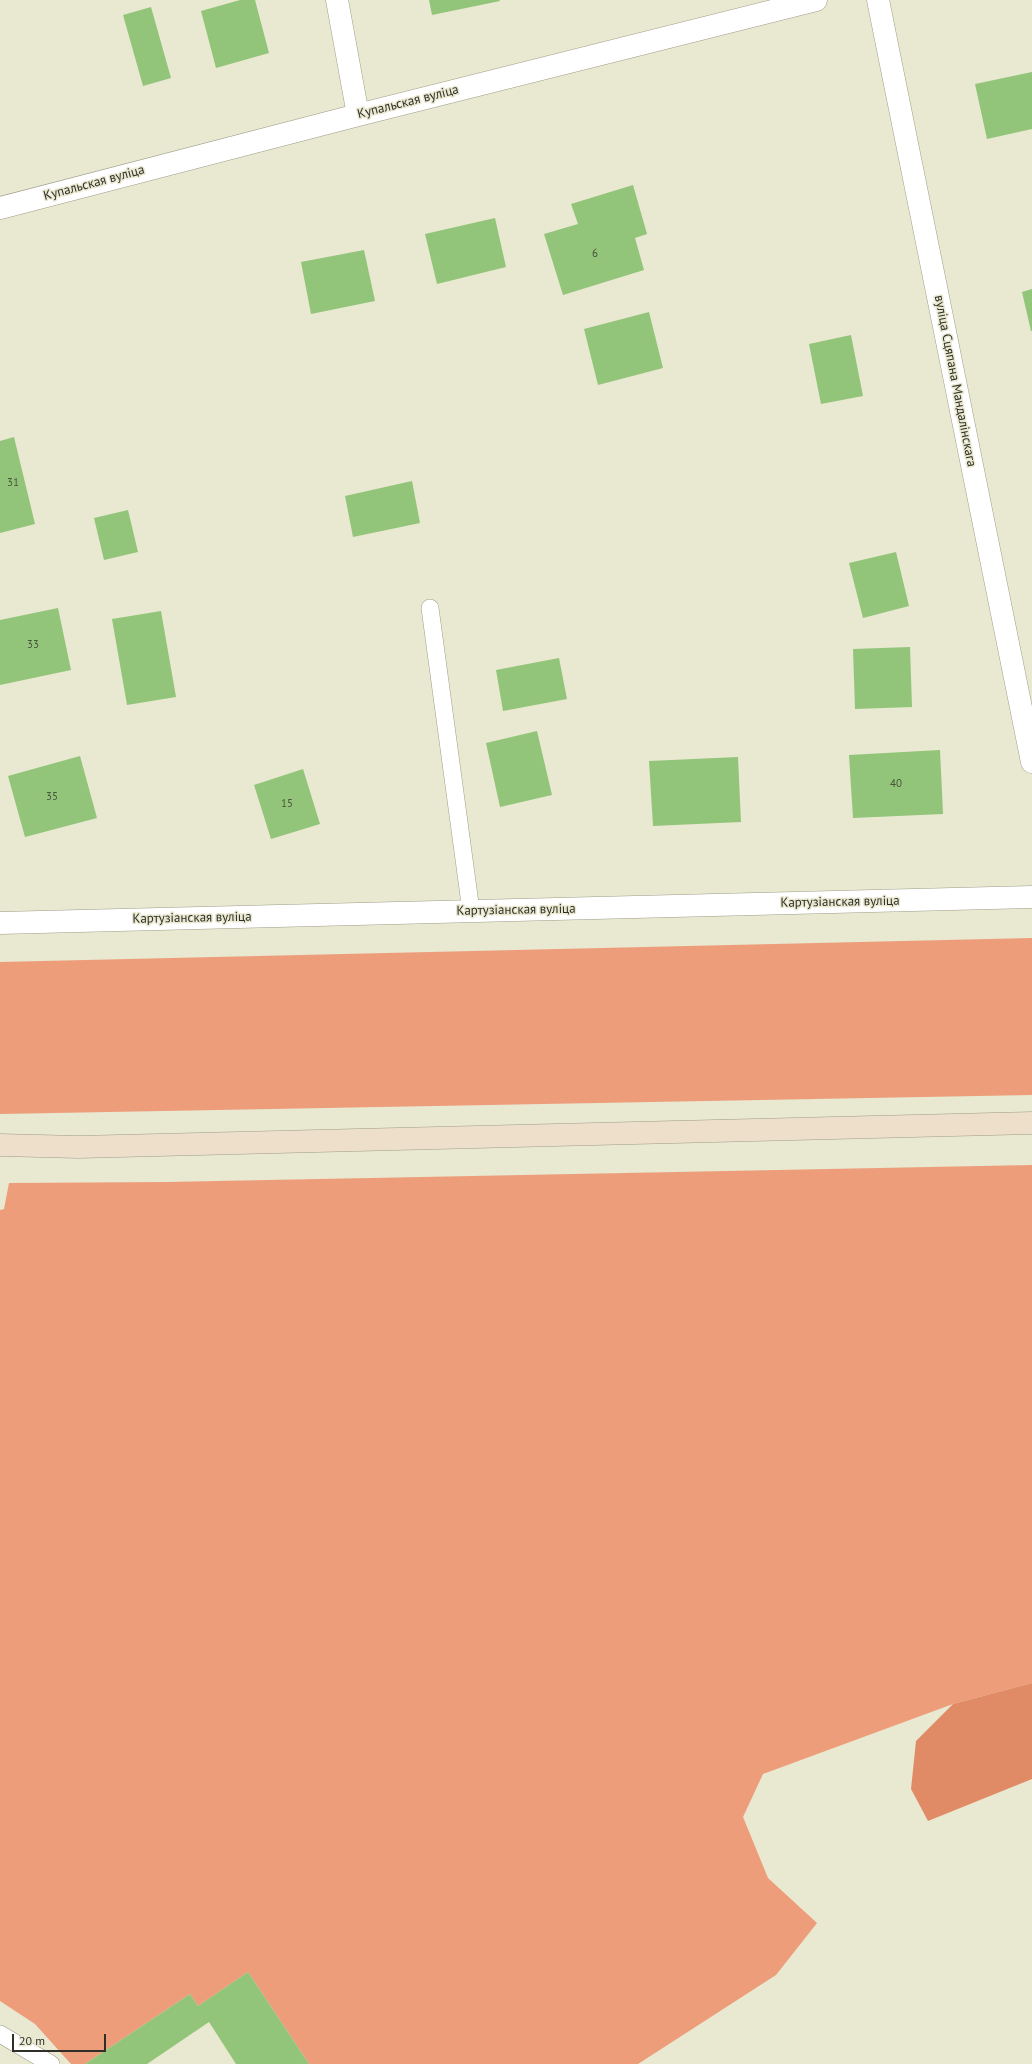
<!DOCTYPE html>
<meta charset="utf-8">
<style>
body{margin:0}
#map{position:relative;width:1032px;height:2064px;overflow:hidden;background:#e9e8d1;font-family:"PT Sans",sans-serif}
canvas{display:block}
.scale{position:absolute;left:12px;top:2034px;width:94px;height:18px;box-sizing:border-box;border:2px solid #302f27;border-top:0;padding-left:5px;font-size:12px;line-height:14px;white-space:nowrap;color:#302f27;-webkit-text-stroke:3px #e9e8d1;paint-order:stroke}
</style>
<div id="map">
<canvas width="1032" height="2064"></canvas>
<div class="scale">20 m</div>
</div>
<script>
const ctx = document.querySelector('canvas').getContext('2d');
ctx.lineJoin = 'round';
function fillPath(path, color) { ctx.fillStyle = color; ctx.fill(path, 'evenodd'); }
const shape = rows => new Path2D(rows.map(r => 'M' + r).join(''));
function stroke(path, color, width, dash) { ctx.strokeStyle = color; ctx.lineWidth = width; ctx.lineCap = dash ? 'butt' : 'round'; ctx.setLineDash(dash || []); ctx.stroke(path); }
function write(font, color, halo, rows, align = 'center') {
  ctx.font = font + ' "PT Sans",sans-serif'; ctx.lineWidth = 3; ctx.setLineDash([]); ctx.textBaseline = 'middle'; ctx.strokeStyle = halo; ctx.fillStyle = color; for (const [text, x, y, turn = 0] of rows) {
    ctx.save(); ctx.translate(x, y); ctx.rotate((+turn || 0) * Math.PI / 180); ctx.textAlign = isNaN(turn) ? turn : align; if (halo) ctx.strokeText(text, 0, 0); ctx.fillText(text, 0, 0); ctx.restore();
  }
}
fillPath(shape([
 [1032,938,1032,1095,0,1114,0,962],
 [1032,1165,1032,1683,953,1704,763,1774,743,1817,768,1878,817,1923,776,1975,638,2064,309,2064,248,1972,198,2006,190,1994,85,2064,71,2064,35,2024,0,2001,0,1210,4,1209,9,1183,167,1182]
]), '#ed9d7a');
fillPath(shape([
 [1032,1683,1032,1779,928,1821,911,1789,916,1741,953,1704]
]), '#e08b65');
fillPath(shape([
 [240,0,255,0,269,53,216,68,201,11],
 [429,0,499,0,500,1,432,15],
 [151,7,171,78,143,86,123,15],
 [1032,72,1032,129,987,139,975,84],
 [633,185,647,234,635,238,644,270,563,295,544,234,578,224,571,204],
 [495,218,506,267,437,284,425,234],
 [364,250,375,301,311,314,301,262],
 [1032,289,1032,331,1031,331,1022,292],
 [649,312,663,368,598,385,584,329],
 [851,335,863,396,821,404,809,344],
 [14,437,35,524,0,533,0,441],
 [412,481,420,523,353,537,345,496],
 [128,510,138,552,104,560,94,518],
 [896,552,909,606,863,618,849,563],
 [58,608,71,670,0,685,0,620],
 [161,611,176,697,127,705,112,619],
 [910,647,912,707,855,709,853,649],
 [559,658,567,699,503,711,496,670],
 [537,731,552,795,500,807,486,743],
 [940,750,943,814,853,818,849,755],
 [80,756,97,818,25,837,8,776],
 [738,757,741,822,653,826,649,761],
 [303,769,320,824,271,839,254,785],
 [248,1972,309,2064,236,2064,209,2022,147,2064,85,2064,190,1994,198,2006]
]), '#92c579');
const lane = shape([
 [430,608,471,911],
 [0,2034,51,2064]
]);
const street = shape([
 [337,0,358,115],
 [878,0,1032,762],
 [0,208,358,115,816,0],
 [0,923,1032,897]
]);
const secondary = shape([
 [0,1145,79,1147,1032,1123]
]);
stroke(lane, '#9e9d88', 18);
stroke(street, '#9e9d88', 23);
stroke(secondary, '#9e9d88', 23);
stroke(lane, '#fff', 17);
stroke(street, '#fff', 22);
stroke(secondary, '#eddfca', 22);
write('11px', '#48543c', null, [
 ["6",595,254],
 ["31",13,483],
 ["33",33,645],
 ["40",896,784],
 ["35",52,797],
 ["15",287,804]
]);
write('13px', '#302f27', '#e9e8d1', [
 ["Купальская вуліца",408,102,-14],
 ["Купальская вуліца",94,183,-15],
 ["вуліца Сцяпана Мандалінскага",955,381,79],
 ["Картузіанская вуліца",840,902,-1],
 ["Картузіанская вуліца",516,910,-1],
 ["Картузіанская вуліца",192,918,-1]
]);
</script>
